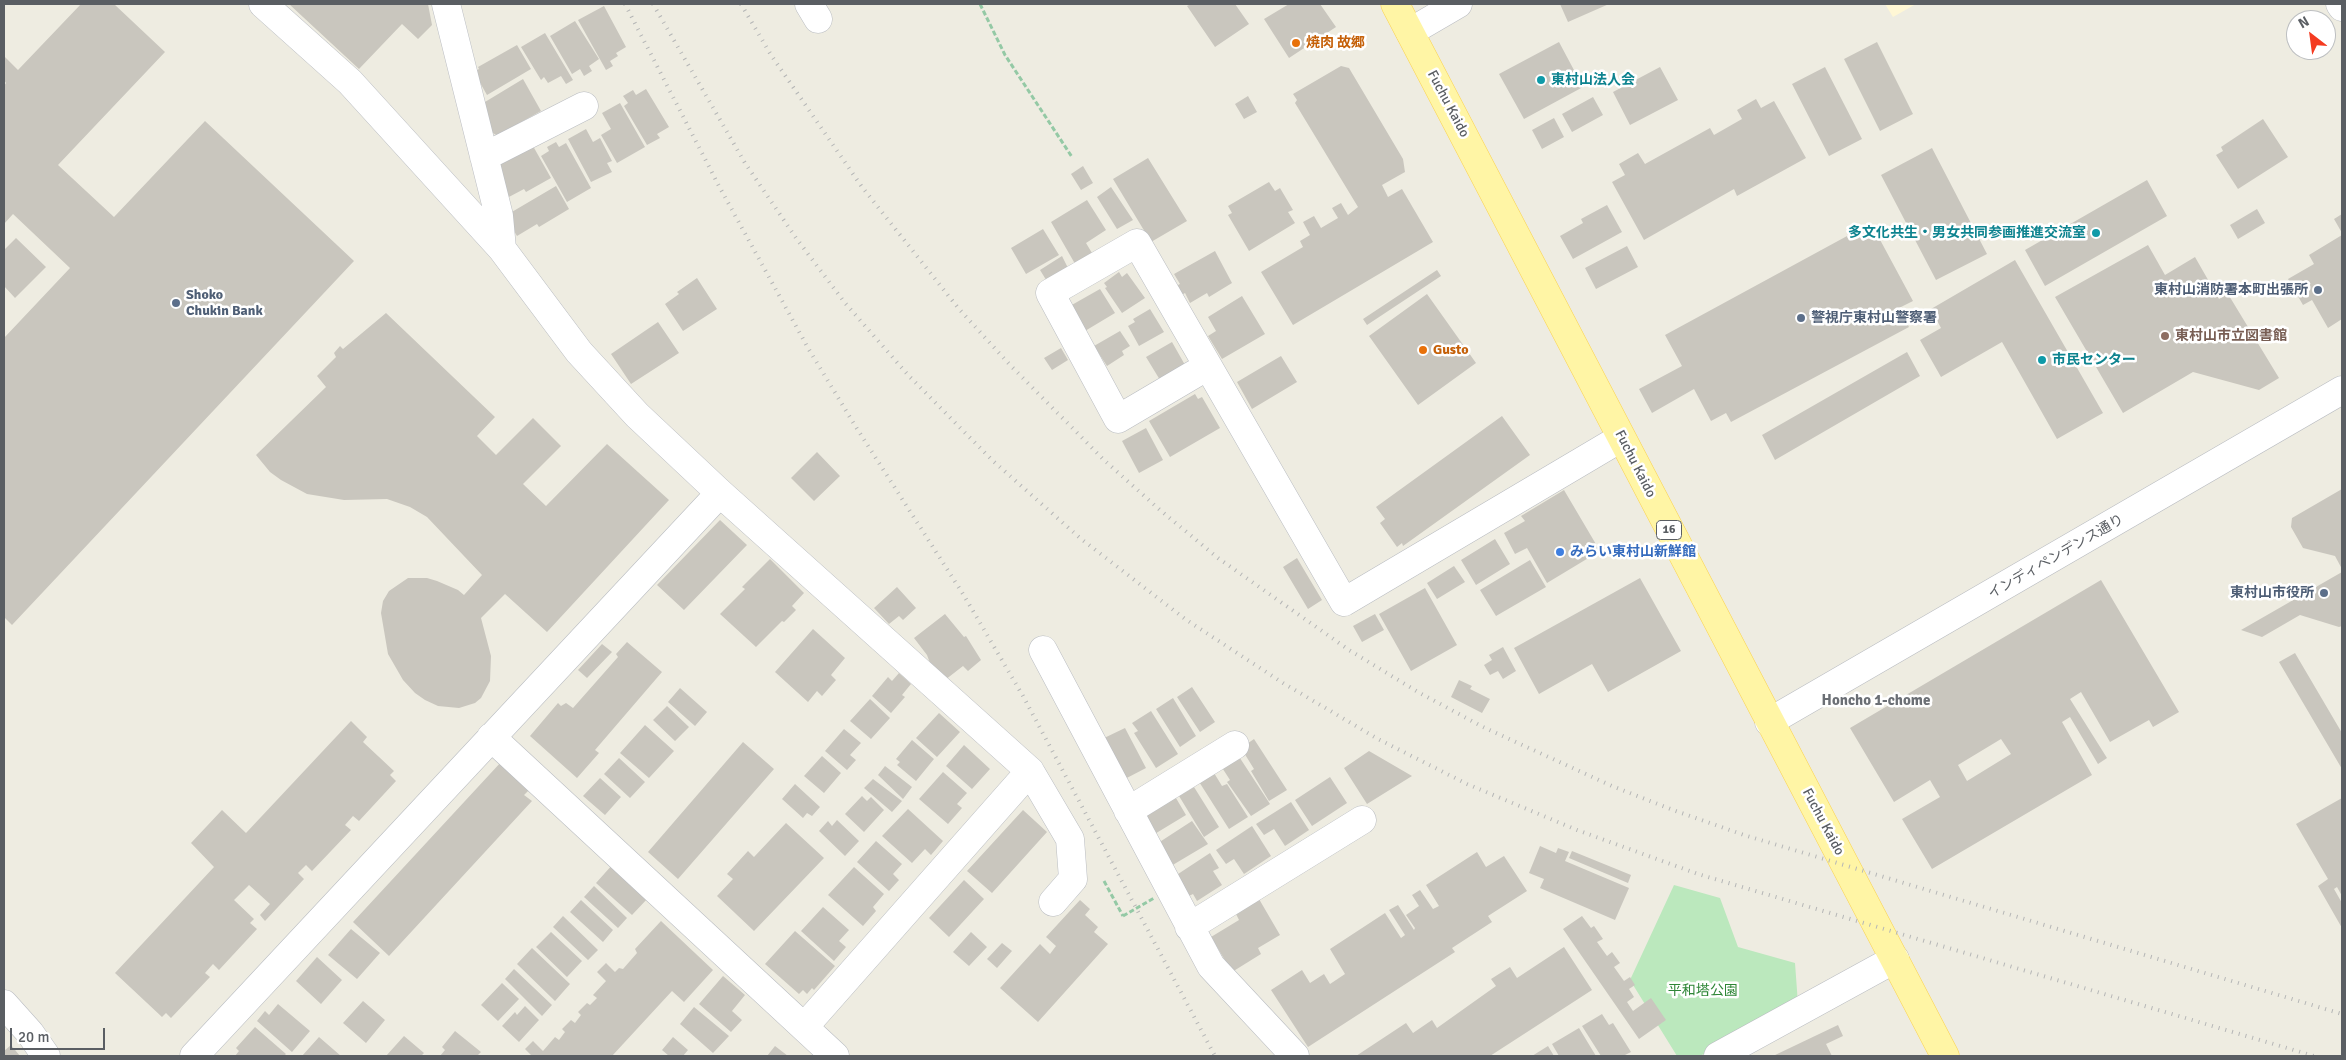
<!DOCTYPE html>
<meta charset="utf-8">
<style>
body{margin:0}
#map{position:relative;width:2346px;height:1060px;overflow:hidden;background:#eeece1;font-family:Signika,sans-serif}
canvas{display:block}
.frame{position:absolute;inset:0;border:5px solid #5a5e63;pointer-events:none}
.north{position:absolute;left:2286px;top:10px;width:50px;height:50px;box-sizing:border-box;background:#fff;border:1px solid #bdbfc1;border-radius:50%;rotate:330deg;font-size:14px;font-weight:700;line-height:20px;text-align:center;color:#5a5e63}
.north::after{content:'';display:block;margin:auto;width:18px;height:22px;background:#f43b21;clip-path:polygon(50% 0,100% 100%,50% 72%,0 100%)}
.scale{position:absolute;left:10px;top:1028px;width:95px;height:22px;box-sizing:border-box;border:2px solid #5a5e63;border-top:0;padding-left:6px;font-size:15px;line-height:18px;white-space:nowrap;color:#5a5e63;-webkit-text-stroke:4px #fff;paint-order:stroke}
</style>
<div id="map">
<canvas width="2346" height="1060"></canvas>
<div class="frame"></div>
<div class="north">N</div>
<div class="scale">20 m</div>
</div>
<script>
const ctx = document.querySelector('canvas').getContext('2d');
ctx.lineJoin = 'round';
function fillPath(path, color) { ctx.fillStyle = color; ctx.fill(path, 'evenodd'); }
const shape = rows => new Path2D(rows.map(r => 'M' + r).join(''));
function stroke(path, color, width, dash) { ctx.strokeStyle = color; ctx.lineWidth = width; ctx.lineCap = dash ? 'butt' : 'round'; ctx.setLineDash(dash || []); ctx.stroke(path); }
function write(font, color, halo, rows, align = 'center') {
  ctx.font = font + ' Signika,"Noto Sans JP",sans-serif'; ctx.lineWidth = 5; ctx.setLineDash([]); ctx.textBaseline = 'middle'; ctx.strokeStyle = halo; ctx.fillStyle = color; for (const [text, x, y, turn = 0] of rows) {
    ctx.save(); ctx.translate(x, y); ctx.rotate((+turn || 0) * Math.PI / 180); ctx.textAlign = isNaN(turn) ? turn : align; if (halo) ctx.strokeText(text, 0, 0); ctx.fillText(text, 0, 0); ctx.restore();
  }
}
fillPath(shape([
 [1885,4,1916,4,1893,17]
]), '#fff7d5');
fillPath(shape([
 [1674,885,1720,898,1738,947,1795,963,1798,1004,1700,1056,1677,1056,1630,980]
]), '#bbe8bd');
fillPath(shape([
 [81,4,114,4,165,52,58,165,114,217,205,121,354,261,12,625,4,617,4,338,70,268,13,214,4,224,4,86,6,83,4,80,4,56,18,70],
 [289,4,428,4,432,25,418,39,402,24,359,69],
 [1191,4,1235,4,1249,24,1215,47,1187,6],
 [1289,4,1320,4,1336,27,1289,58,1264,19],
 [1560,4,1609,4,1568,22],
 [604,6,626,47,616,53,618,56,610,61,613,66,606,70,578,20],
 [575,21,599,59,589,66,592,71,584,76,580,69,572,74,550,36],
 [545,33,573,80,566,84,561,76,548,83,544,77,541,80,521,47],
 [1559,42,1583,87,1524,119,1499,74],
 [1877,42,1913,114,1880,131,1844,59],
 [517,45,531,69,487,95,474,72,479,69,478,67],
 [1341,66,1349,68,1403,159,1405,172,1382,185,1388,197,1402,189,1433,242,1293,325,1261,272,1303,247,1300,241,1310,235,1303,222,1314,216,1321,228,1338,218,1332,208,1341,203,1348,215,1358,207,1295,103,1297,100,1293,94],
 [1660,67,1678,100,1630,125,1613,92],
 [1825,67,1862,139,1829,156,1792,84],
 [523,79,541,111,507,130,500,137,491,132,487,125,490,123,480,105],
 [646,89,669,127,657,134,660,138,647,145,624,106,628,103,623,96,633,90,636,95],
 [1248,96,1257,112,1244,119,1235,104],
 [1593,97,1603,115,1572,132,1562,114],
 [1756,99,1761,108,1774,101,1806,158,1737,196,1734,189,1644,240,1612,182,1625,175,1619,164,1638,153,1645,164,1710,128,1714,135,1742,119,1737,110],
 [620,103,645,147,617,163,601,135,611,129,602,113],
 [1554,118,1564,137,1542,149,1532,130],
 [2263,119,2288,157,2238,189,2216,155,2223,151,2221,147],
 [586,129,593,142,600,138,612,161,607,163,612,172,591,182,568,139],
 [556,142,559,147,566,143,591,188,567,202,541,156,549,151,547,147],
 [533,146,551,178,526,192,524,189,507,198,497,171,502,160],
 [1932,148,1987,254,1936,280,1881,175],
 [1148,158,1187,221,1151,242,1113,179],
 [1083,166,1093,183,1081,190,1071,174],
 [2147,180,2167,216,2045,286,2025,250],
 [1269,182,1275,191,1280,188,1293,210,1288,212,1295,223,1249,251,1228,215,1232,213,1228,206],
 [556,186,569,209,539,227,537,224,517,236,505,216],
 [1111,187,1133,220,1117,229,1097,197],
 [1087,200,1106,230,1086,243,1095,258,1078,269,1051,222],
 [1607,205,1622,232,1573,259,1560,236,1583,223,1581,219],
 [2257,209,2265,223,2238,239,2230,225],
 [2342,214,2342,233,2334,219],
 [1871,223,1913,301,1899,308,1909,327,1731,422,1726,413,1711,421,1694,389,1652,413,1639,389,1682,366,1665,335],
 [1043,229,1059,255,1026,274,1011,248],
 [2342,235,2342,319,2328,328,2312,300,2303,305,2288,279,2314,264,2309,255],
 [16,238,46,267,15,298,4,286,4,250],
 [2148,245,2165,275,2195,257,2219,299,2228,294,2279,378,2259,390,2193,372,2123,413,2055,297],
 [1627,246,1638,267,1596,289,1585,268],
 [1215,251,1232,283,1209,297,1207,293,1190,303,1185,293,1180,296,1174,287,1180,284,1174,274],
 [1062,256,1069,270,1048,283,1040,270],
 [2015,260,2103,413,2057,439,2002,342,1941,377,1920,340,1941,328,1931,309],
 [1437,270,1441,276,1367,325,1363,319],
 [1119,272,1122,277,1127,273,1145,298,1122,313,1105,288,1107,287,1104,283],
 [697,278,717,309,683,331,665,304,679,294,677,292],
 [1100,289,1115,313,1085,331,1070,306],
 [1427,294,1476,363,1418,405,1369,336],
 [1242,296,1265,334,1222,359,1208,336,1216,331,1208,317],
 [1150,309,1164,332,1139,346,1128,326,1135,322,1133,319],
 [386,313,495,417,477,436,496,455,533,418,561,446,523,484,546,506,607,444,669,500,547,632,505,594,481,618,491,656,490,681,481,698,475,703,459,708,438,706,425,700,415,693,403,680,388,654,381,613,383,601,389,591,408,578,427,578,437,581,458,590,464,595,482,575,427,517,410,507,387,499,344,500,307,494,281,480,270,472,256,455,326,387,317,376,336,357,334,353,340,346,343,349],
 [658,322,679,353,631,384,611,354],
 [1120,331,1130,346,1122,351,1124,355,1107,366,1094,346],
 [1172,342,1185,365,1160,380,1146,357],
 [1061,348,1068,360,1052,370,1044,358],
 [1907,352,1920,376,1775,460,1762,435],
 [1281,356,1297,382,1252,409,1237,382],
 [1195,394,1198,399,1202,397,1220,428,1170,457,1149,421],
 [1502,416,1530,455,1403,546,1402,543,1397,547,1380,523,1385,519,1376,507],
 [1146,428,1163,460,1139,473,1122,441],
 [817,452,840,476,814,501,791,478],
 [2342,489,2342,569,2335,556,2303,548,2291,527,2292,518],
 [1564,490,1600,551,1547,583,1527,548,1515,554,1504,533,1525,521,1521,516],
 [720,520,747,545,684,610,657,585],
 [1495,539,1510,564,1476,585,1461,560],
 [1297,558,1322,600,1308,609,1283,567],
 [770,559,804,593,792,606,796,610,784,622,782,621,756,647,720,614,745,589,742,587],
 [1530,560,1546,587,1496,616,1480,590],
 [1454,566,1465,582,1437,599,1427,583],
 [2342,572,2342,626,2339,627,2300,615,2262,637,2241,630],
 [1640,578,1681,651,1608,692,1592,664,1539,694,1514,648],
 [2101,580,2179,712,2153,727,2149,720,2110,742,2081,692,2070,699,2107,758,2098,764,2070,717,2062,722,2092,775,1932,869,1902,819,1940,797,1930,780,1894,802,1850,728],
 [2001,739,2011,754,1967,781,1958,765],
 [897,587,916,608,903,620,899,616,889,624,874,608],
 [1425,588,1457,645,1411,671,1379,614],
 [945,614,964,637,966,636,981,660,968,671,963,666,945,680,930,663,927,655,914,638],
 [1375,614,1384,630,1362,642,1353,626],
 [813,629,845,658,831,675,836,680,822,696,817,691,808,702,775,672],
 [627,642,662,672,595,750,599,753,577,778,530,736,558,703,561,706,566,703,573,708,618,657,616,654],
 [602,644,612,652,587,678,578,670],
 [1503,647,1516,671,1503,679,1498,671,1490,675,1484,665,1492,660,1489,655],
 [2295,653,2342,733,2342,769,2279,662],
 [899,673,911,684,902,695,905,697,891,713,872,696,888,677,892,681],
 [1459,680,1472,686,1470,689,1490,699,1482,713,1451,697],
 [1192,687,1215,722,1200,732,1177,697],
 [680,688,707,712,695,726,668,702],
 [1173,698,1196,736,1180,747,1156,709],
 [870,699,890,718,871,739,850,721],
 [667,706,689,727,675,741,653,720],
 [1151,711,1178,754,1156,768,1134,733,1138,731,1132,723],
 [939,713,960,732,937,757,916,738],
 [351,721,367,737,363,742,394,771,390,775,396,781,359,821,353,816,345,825,351,830,312,871,306,865,298,873,304,879,265,921,260,915,270,904,249,885,234,900,254,919,250,923,257,929,219,970,213,964,205,973,210,977,171,1018,166,1013,162,1017,115,973,214,867,191,843,222,810,246,833],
 [645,725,674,751,649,778,620,753],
 [1125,728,1146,768,1121,781,1100,740],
 [844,729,861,743,850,755,856,760,847,770,825,751],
 [1254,739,1287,790,1269,801,1251,771,1254,769,1241,748],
 [912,740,934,759,916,781,897,765,900,762,896,759],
 [743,742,774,769,678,879,648,852],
 [964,745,990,769,972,789,946,766],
 [1369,751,1412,776,1367,804,1344,768],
 [1236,752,1270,804,1251,816,1227,782,1230,780,1219,763],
 [822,756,841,773,824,793,804,776],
 [619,758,645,782,630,798,604,774],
 [502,761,531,788,524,795,532,801,389,956,353,922],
 [885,766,912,787,903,799,878,775],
 [1211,768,1222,786,1227,784,1248,817,1229,829,1196,777],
 [943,772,967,793,957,804,962,808,948,824,919,799],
 [1330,777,1347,803,1312,826,1295,800],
 [600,778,621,797,605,815,583,796],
 [873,779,902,801,892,812,864,788],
 [795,784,820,807,812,816,807,813,803,818,782,799],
 [1194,787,1219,827,1204,837,1179,796],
 [1173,793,1186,815,1153,835,1142,817],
 [862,796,867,801,871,797,884,810,864,832,845,814],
 [2342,798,2342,896,2337,887,2334,889,2342,903,2342,928,2318,886,2328,879,2296,824],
 [1291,802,1309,830,1285,846,1274,829,1264,835,1256,824],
 [908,809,943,841,931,855,925,849,912,863,882,836],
 [1023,810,1047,832,992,893,967,871],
 [837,820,859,841,845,856,819,831,828,821,832,826],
 [1192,821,1208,844,1171,866,1155,845],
 [786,823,824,858,754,931,717,896,733,879,727,874,748,851,754,857],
 [1252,826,1271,856,1244,874,1234,859,1226,864,1216,850],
 [876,841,902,864,893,874,899,880,889,891,857,862],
 [1540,846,1556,853,1558,848,1569,852,1565,861,1629,888,1615,920,1540,888,1544,879,1529,873],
 [1572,851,1631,875,1628,883,1569,858],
 [1477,852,1486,867,1504,856,1527,891,1488,916,1492,922,1452,948,1455,952,1308,1047,1271,990,1302,970,1310,983,1324,974,1330,984,1345,974,1330,949,1385,913,1401,938,1405,935,1389,910,1398,905,1414,930,1415,928,1406,915,1419,906,1412,895,1420,890,1433,909,1439,906,1426,885],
 [1210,853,1219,868,1213,871,1222,885,1197,901,1193,894,1189,896,1175,876],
 [613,864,649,897,632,915,596,883],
 [854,867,884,894,873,907,876,911,863,926,828,895],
 [964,880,984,899,949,937,929,918],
 [594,886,627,918,618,928,584,897],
 [1259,899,1280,935,1258,948,1261,954,1232,972,1211,937,1239,920,1235,912],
 [581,900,613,930,603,942,570,912],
 [1080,900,1090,909,1085,915,1098,927,1094,932,1108,944,1038,1022,1000,988,1040,944,1050,954,1056,946,1046,937],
 [823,907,849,930,839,941,846,947,834,961,801,931],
 [563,916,598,950,588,960,553,927],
 [1582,916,1591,928,1594,926,1603,939,1597,942,1607,956,1612,952,1620,963,1614,967,1624,981,1630,977,1635,985,1629,989,1634,997,1627,1002,1633,1011,1651,998,1666,1020,1639,1039,1563,929],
 [661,921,713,970,684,1002,672,991,612,1056,532,1056,525,1049,533,1041,543,1051,555,1037,559,1040,565,1032,562,1029,571,1020,575,1023,581,1015,578,1012,587,1003,590,1005,597,998,593,995,606,981,597,972,606,963,615,972,619,968,623,969,637,953,635,949],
 [351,929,380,953,357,979,328,955],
 [795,931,835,966,814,990,812,988,807,994,803,990,799,994,765,964],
 [551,932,582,961,567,977,536,947],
 [971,932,987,947,969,966,953,952],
 [1002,943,1012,951,997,968,987,959],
 [1564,947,1592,990,1490,1056,1356,1056,1406,1023,1413,1033,1432,1020,1437,1028,1496,986,1491,979,1510,967,1517,978],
 [532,948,570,984,555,1001,517,964],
 [317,957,342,980,321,1004,296,981],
 [514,969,552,1005,542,1016,505,979],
 [723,976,745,995,732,1011,742,1020,731,1032,699,1004],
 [502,983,519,999,498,1021,481,1005],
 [363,1001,385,1020,366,1043,343,1023],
 [278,1004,310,1031,292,1052,257,1021,265,1011,269,1015],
 [525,1006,539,1020,519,1042,502,1026,515,1012,517,1015],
 [694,1007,729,1036,713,1053,680,1024],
 [1602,1014,1609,1025,1613,1023,1631,1052,1623,1056,1601,1056,1582,1026],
 [1838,1025,1843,1036,1826,1044,1832,1056,1773,1056],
 [255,1027,286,1054,284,1056,235,1056,239,1051,236,1048],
 [1579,1028,1596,1056,1559,1056,1552,1044],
 [455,1031,481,1052,477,1056,440,1056,445,1050,442,1047],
 [404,1036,424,1053,421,1056,386,1056],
 [319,1037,341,1056,302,1056],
 [673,1037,688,1050,683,1056,669,1056,662,1050],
 [11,1045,20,1056,4,1056,4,1051],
 [775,1046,788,1056,767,1056],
 [1548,1046,1554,1056,1532,1056]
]), '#c9c6be');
const minor = shape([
 [263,4,350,82,502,249,579,352,637,415,720,493,1030,771,1070,839,1073,879,1053,902],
 [446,4,499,216,502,249],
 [809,4,818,19],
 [2340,4,2342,7],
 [1410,32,1458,4],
 [484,157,584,106],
 [1208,366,1118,419,1050,293,1137,243,1344,602,1621,438],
 [1043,650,1211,966,1295,1056],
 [1769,722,2342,390],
 [491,737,835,1056],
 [1128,811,1235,745],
 [1189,927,1362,820],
 [4,1004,30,1033,46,1056],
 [805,1026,1030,771],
 [194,1056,720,493],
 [1718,1056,1895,959]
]);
const major = shape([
 [1395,4,1945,1056]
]);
stroke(minor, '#b9bcc1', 29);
stroke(major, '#fbd24d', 29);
stroke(shape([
 [980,4,1005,55,1072,157],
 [1104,881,1123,916]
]), '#94c9a5', 3, [5, 2.5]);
stroke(minor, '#fff', 28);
stroke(major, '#fff5a5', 28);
stroke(shape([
 [625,4,720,188,808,348,854,424,963,594,1023,696,1215,1056],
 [653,4,745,163,796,238,845,303,909,376,992,460,1080,538,1185,619,1283,683,1378,739,1467,784,1577,830,1698,874,2314,1056],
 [741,4,771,55,862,187,959,309,1010,365,1104,460,1160,510,1218,558,1349,650,1418,692,1483,727,1612,786,1673,810,1744,835,1874,874,2342,1014]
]), '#b5b6b6', 4, [1, 6]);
stroke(shape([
 [1123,916,1154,898]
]), '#94c9a5', 3, [5, 2.5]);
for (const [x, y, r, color] of [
 [1296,43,5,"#e8710a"],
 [1541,80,5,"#0f9aa8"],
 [2096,233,5,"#0f9aa8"],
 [2318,290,5,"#5c6f8a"],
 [176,303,5,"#5c6f8a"],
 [1801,318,5,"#5c6f8a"],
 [2165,336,5,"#8d6e63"],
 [1423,350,5,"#e8710a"],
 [2042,360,5,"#0f9aa8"],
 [1560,552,5,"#3f7fe0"],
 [2324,593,5,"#5c6f8a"]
]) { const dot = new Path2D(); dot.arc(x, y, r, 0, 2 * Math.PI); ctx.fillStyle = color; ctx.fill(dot); stroke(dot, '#fff', 2); }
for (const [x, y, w] of [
 [1669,530,25]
]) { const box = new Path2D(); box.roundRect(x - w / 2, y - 9.5, w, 19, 4); ctx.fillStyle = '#fff'; ctx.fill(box); stroke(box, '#5a5e63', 1); }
write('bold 12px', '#5a5e63', null, [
 ["16",1669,530]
]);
write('bold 14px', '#c56008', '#fff', [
 ["焼肉 故郷",1306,43],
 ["Gusto",1433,350]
], 'left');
write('bold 14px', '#0d838f', '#fff', [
 ["東村山法人会",1551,80],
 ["多文化共生・男女共同参画推進交流室",2086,233,"right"],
 ["市民センター",2052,360]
], 'left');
write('14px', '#5a5e63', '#fff', [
 ["Fuchu Kaido",1448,104,62],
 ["Fuchu Kaido",1635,464,63],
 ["インディペンデンス通り",2056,557,-30],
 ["Fuchu Kaido",1823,822,62]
]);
write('bold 14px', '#4e5e75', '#fff', [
 ["東村山消防署本町出張所",2308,290],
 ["Shoko",186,295,"left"],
 ["Chukin Bank",186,311,"left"],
 ["警視庁東村山警察署",1811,318,"left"],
 ["東村山市役所",2314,593]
], 'right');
write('bold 14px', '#785e54', '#fff', [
 ["東村山市立図書館",2175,336]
], 'left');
write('bold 14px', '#366cbe', '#fff', [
 ["みらい東村山新鮮館",1570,552]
], 'left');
write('14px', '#2e8637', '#fff', [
 ["平和塔公園",1703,991]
]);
write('bold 15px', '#6b6f75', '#fff', [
 ["Honcho 1-chome",1876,701]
]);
</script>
